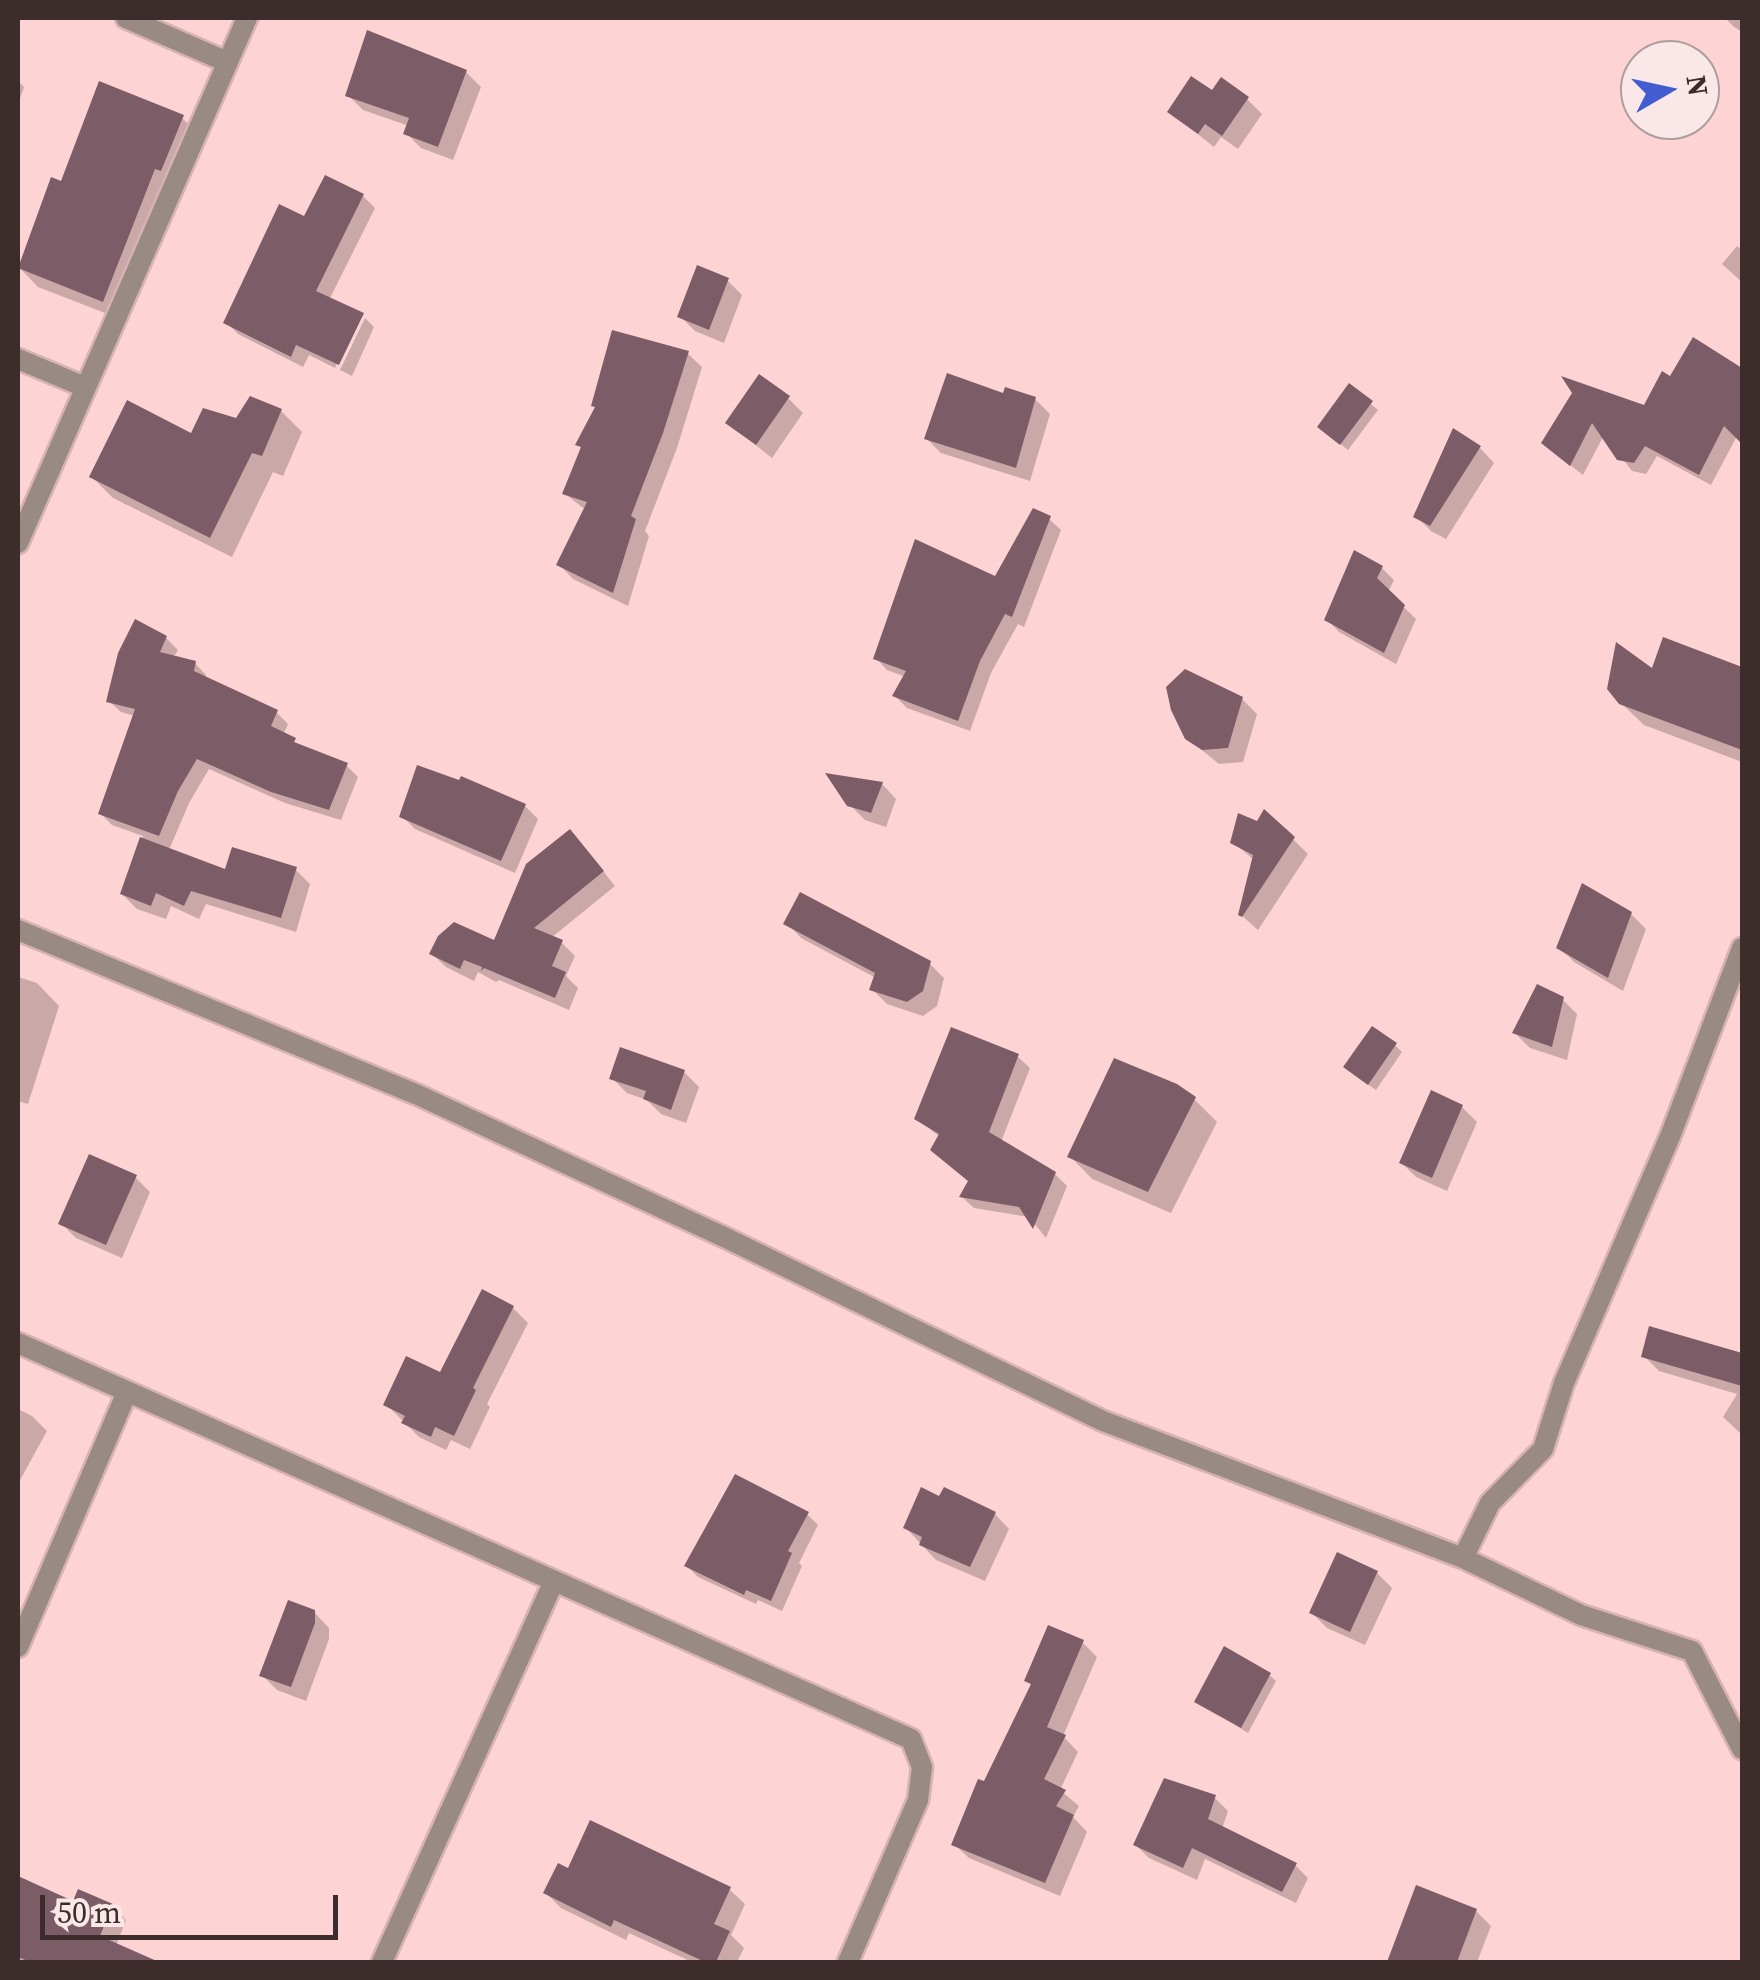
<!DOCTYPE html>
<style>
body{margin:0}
#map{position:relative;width:1760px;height:1980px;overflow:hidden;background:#fdd3d3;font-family:"Source Serif 4",serif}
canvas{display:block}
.frame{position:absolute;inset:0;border:20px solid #3c2c2c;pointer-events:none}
.north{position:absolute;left:1620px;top:40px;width:100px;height:100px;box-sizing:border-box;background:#f9e8e7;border:2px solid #ad9d9c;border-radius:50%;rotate:81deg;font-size:28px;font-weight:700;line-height:40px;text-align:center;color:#3c2c2c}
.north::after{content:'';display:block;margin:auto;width:35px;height:45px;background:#415dd0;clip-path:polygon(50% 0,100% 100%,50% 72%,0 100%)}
.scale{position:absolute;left:40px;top:1895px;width:298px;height:45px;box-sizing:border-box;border:5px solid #3c2c2c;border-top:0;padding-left:12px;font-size:30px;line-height:35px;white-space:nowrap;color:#3c2c2c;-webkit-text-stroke:8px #f9e8e7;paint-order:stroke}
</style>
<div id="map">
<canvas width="1760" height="1980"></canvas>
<div class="frame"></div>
<div class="north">N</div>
<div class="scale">50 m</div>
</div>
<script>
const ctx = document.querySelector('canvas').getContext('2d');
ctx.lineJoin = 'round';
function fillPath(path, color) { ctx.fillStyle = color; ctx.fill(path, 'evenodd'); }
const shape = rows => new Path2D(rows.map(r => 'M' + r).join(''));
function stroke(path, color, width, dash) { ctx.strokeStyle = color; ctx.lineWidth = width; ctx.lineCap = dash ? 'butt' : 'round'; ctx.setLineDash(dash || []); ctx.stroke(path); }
fillPath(shape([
 [1725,18,1742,18,1742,32,1733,26],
 [466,72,481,87,453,160,421,148,406,133,409,126,363,110,348,95],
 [18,81,24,87,18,104],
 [1213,93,1247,99,1262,114,1238,149,1221,137,1214,147,1170,112],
 [182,118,202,137,123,320,38,287,19,267,62,184],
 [363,196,375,208,329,300,364,317,359,317,335,368,309,355,303,367,238,334,226,322],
 [1737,246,1742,250,1742,282,1722,264],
 [727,280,742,295,724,343,695,331,680,316],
 [365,318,374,327,352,376,340,370],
 [687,353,702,367,677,448,645,531,649,536,628,606,573,579,559,564,586,510,565,494,583,449,578,445],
 [1739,368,1742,372,1742,441,1737,436,1711,485,1657,456,1646,474,1632,471,1604,435,1583,475,1557,455,1575,393,1645,408,1671,379],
 [1350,386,1378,410,1348,450,1327,433],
 [1005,396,1035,399,1050,414,1030,481,941,453,926,438],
 [788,398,803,413,772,458,728,423],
 [281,411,302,432,283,476,273,472,232,557,113,498,92,477,192,436],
 [1480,448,1494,463,1446,539,1431,531,1416,516],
 [1049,519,1061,530,1024,627,1018,624,991,673,970,731,907,708,895,696,906,677,887,670,876,658,996,579],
 [1382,568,1394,580,1388,592,1416,619,1396,664,1339,632,1327,619],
 [166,638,178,650,173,658,195,663,206,675,206,679,276,712,288,724,283,735,301,748,346,765,358,777,341,820,285,803,209,769,189,803,169,850,227,872,295,869,310,884,296,932,206,904,199,919,171,906,166,919,137,909,122,894,143,836,112,825,100,813,135,716,121,712,109,701],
 [1664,640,1742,669,1742,762,1644,725,1621,703,1653,672],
 [1242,699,1257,714,1243,762,1219,764,1187,738],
 [882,784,896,799,886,827,865,820,849,804],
 [525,806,538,819,515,873,415,829,402,816],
 [1293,839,1308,854,1258,930,1240,914,1254,860,1233,842],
 [583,846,615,886,551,938,561,942,575,956,566,976,578,988,569,1010,499,980,496,982,478,972,474,981,446,967,432,954,495,943],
 [1631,914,1646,929,1623,991,1574,962,1559,947],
 [787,923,929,963,944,978,937,1006,923,1016,887,1004,872,989,876,978,801,938],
 [18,977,37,983,59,1006,28,1104,18,1101],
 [1562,999,1577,1014,1567,1060,1530,1048,1515,1033],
 [1395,1045,1402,1052,1376,1090,1353,1074],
 [1018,1057,1030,1068,1001,1142,1055,1174,1067,1186,1046,1238,1029,1217,974,1208,962,1197,970,1182,940,1137,917,1119],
 [684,1072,699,1087,686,1123,661,1114,647,1100,627,1093,612,1078],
 [1194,1099,1217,1122,1171,1213,1092,1179,1070,1156],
 [1462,1107,1477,1122,1447,1191,1416,1177,1402,1163],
 [135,1177,150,1192,122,1258,76,1238,61,1223],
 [483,1293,513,1308,528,1323,487,1404,490,1407,470,1449,451,1440,446,1450,419,1437,386,1404,441,1375],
 [1651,1329,1742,1356,1742,1435,1723,1417,1737,1394,1659,1371,1644,1356],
 [18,1409,32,1416,47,1431,19,1482],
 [941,1499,995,1514,1009,1529,985,1581,936,1560,906,1528],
 [807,1514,818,1525,799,1563,802,1566,782,1611,758,1600,756,1604,698,1577,687,1566],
 [1339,1555,1377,1573,1392,1588,1365,1645,1327,1628,1312,1613],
 [314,1612,329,1628,329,1639,306,1701,277,1690,262,1675],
 [1082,1642,1097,1657,1063,1736,1078,1752,1060,1790,1079,1806,1073,1817,1087,1832,1060,1896,969,1858,954,1844,1032,1686,1027,1680],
 [1269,1675,1276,1681,1248,1733,1197,1701],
 [1214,1797,1228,1811,1222,1829,1295,1865,1308,1878,1296,1903,1205,1859,1197,1880,1149,1858,1136,1845],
 [569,1871,730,1890,745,1904,731,1935,744,1948,737,1962,692,1962,629,1933,626,1940,561,1908,546,1893],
 [18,1879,74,1905,112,1906,126,1920,116,1946,131,1952,141,1962,18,1960],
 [1476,1911,1491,1926,1477,1962,1390,1961]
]), '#0003');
fillPath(shape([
 [367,30,467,70,438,147,403,134,409,118,345,96],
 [1191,76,1212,90,1221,77,1249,97,1222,136,1205,124,1198,134,1167,112],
 [99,81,184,115,161,171,155,169,103,302,18,268,51,177,61,181],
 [325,175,364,194,316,291,364,313,339,365,296,345,291,357,223,323,279,204,304,216],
 [697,265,729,278,709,330,677,317],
 [612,330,689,351,663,433,631,516,636,519,613,593,556,565,587,502,562,494,581,447,575,445,595,407,591,406],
 [1693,337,1742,368,1742,444,1724,426,1699,475,1645,446,1634,463,1617,460,1592,423,1570,466,1541,443,1572,393,1561,376,1644,405,1662,371,1670,376],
 [947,373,1003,393,1005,387,1036,397,1016,468,924,439],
 [759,374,790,396,756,445,725,423],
 [1349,383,1373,401,1340,445,1317,427],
 [250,396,282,409,262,456,252,453,210,538,89,477,127,400,191,433,203,408,236,418],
 [1453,428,1481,446,1430,526,1413,517],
 [1033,508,1051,516,1012,617,1005,614,980,661,958,721,892,696,906,671,873,659,915,539,995,576],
 [1354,550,1383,566,1377,578,1405,605,1384,653,1324,620],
 [135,619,167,636,160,652,196,661,194,671,278,710,271,726,296,738,294,742,348,763,329,810,271,792,197,759,178,791,159,836,98,814,135,709,106,702,118,653],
 [1663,637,1742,667,1742,750,1619,704,1607,689,1616,642,1652,668],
 [1185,669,1243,697,1228,748,1202,750,1185,739,1171,710,1166,687],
 [417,765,459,780,461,776,526,804,501,861,399,817],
 [825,773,883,782,871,813,847,806],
 [1264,809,1295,837,1242,917,1238,915,1253,855,1230,843,1238,813,1257,821],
 [570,829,604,871,534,928,563,940,552,966,566,972,555,998,484,968,481,971,482,967,464,960,460,969,429,954,438,936,454,922,494,940,526,864],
 [140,837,225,869,232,847,297,867,281,918,191,891,184,906,156,893,151,906,120,894],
 [1582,883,1632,912,1608,978,1556,948],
 [800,892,931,961,923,991,907,1002,869,990,875,973,783,924],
 [1537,984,1564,997,1552,1047,1512,1033],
 [1372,1026,1397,1043,1368,1085,1343,1067],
 [951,1027,1019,1054,989,1132,1056,1172,1033,1229,1019,1207,959,1197,968,1181,930,1150,939,1134,914,1119],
 [620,1047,685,1070,671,1110,643,1099,646,1091,609,1079],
 [1114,1058,1177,1084,1196,1097,1148,1192,1067,1157],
 [1431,1090,1463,1105,1432,1178,1399,1163],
 [89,1154,137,1175,106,1245,58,1224],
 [482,1289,514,1306,473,1388,476,1390,454,1436,435,1427,431,1437,401,1423,405,1416,383,1405,406,1356,440,1372],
 [1649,1326,1742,1353,1742,1386,1641,1357],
 [735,1474,809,1512,788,1551,792,1553,771,1601,746,1590,744,1595,684,1566],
 [921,1487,939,1496,944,1487,996,1512,970,1567,919,1545,922,1537,903,1528],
 [1337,1552,1378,1571,1350,1632,1309,1613],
 [288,1600,315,1610,315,1623,291,1687,259,1676],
 [1048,1625,1084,1640,1047,1727,1066,1735,1044,1779,1066,1790,1056,1806,1074,1815,1045,1883,951,1845,978,1779,984,1781,1031,1684,1024,1681],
 [1224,1646,1271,1673,1241,1728,1194,1702],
 [1164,1778,1216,1795,1208,1819,1297,1863,1282,1892,1192,1848,1183,1868,1133,1845],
 [590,1820,731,1887,714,1924,730,1931,716,1962,705,1962,614,1920,611,1927,543,1893,558,1863,568,1868],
 [18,1876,73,1901,78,1889,113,1904,100,1936,159,1962,30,1962,18,1957],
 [1416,1885,1477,1909,1457,1962,1387,1962]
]), '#7c5c67');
const street = shape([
 [126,18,227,62],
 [18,359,85,387],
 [18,543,247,18],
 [18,930,418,1095,724,1237,1103,1421,1463,1558,1581,1615,1692,1651,1742,1749],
 [18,1343,911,1739,922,1767,918,1800,848,1962],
 [1463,1558,1490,1503,1543,1449,1564,1383,1671,1134,1742,948],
 [18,1647,127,1392],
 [382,1962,554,1581]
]);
stroke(street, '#d6b2b2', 25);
stroke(street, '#9a8a84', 20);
</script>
